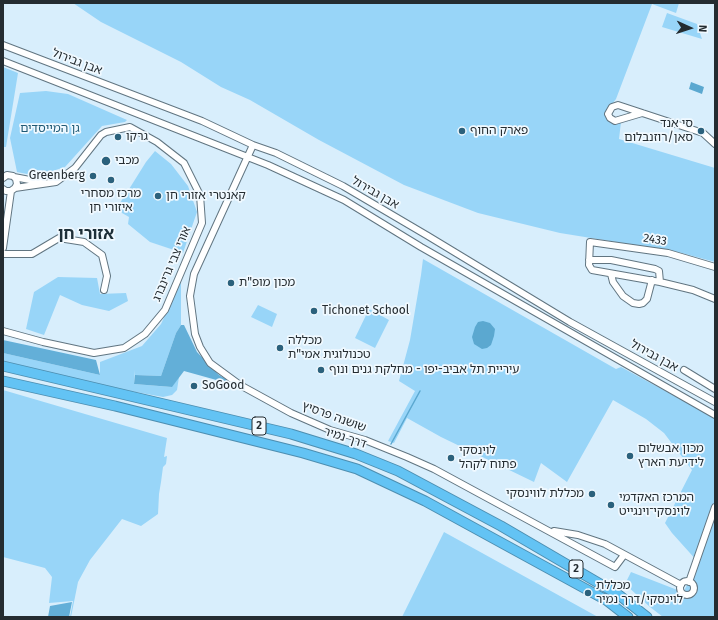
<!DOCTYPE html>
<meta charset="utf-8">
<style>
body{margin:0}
#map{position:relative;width:718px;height:620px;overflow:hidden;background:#d8eefc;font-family:"Fira Sans",sans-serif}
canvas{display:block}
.frame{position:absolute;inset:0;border:4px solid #242c31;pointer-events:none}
.north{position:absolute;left:670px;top:8px;width:40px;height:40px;-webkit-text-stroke:3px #f0f9ff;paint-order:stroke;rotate:93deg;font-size:11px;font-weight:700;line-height:16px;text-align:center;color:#242c31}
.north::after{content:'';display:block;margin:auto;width:14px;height:18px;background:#242c31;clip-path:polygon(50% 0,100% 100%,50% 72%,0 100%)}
</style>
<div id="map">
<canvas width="718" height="620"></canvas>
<div class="frame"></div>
<div class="north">N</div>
</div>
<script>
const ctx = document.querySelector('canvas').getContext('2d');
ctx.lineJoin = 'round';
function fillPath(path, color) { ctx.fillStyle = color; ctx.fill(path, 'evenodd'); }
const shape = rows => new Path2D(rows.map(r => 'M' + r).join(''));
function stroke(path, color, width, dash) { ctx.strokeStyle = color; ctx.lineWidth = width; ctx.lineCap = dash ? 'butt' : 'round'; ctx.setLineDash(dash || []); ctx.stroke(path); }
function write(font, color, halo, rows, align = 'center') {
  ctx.font = font + ' "Fira Sans","Noto Sans Hebrew",sans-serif'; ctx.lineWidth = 3.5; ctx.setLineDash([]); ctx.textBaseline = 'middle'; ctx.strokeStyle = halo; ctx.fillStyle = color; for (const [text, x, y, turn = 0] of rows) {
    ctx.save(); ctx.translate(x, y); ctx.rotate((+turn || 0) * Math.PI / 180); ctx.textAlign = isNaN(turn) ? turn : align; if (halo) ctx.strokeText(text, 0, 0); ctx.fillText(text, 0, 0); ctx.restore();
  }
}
fillPath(shape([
 [73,3,679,3,676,13,652,4,616,99,607,111,616,123,621,122,619,139,715,168,715,262,678,252,560,233,478,213,404,185,319,140,250,100,221,87,181,62,101,22],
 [667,13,697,24,702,39,662,27],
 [3,67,18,73,6,147,3,147],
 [46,91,68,94,127,120,125,122,102,126,65,167,37,176,17,172,10,138,20,93],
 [155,151,171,164,188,186,197,212,183,253,150,242,128,224,129,217,122,213,118,206,131,186,146,162],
 [423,259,616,369,621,367,715,418,715,617,663,617,650,607,625,584,631,572,680,591,684,591,698,562,672,533,665,523,692,470,664,433,646,419,613,400,567,482,541,463,534,482,441,437,407,418,394,443,388,441,415,391,399,381,410,340,421,275],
 [58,277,97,278,100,294,126,293,128,301,109,311,82,305,60,295,44,335,26,329,34,292],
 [181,282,181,325,176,333,161,376,135,375,135,370,134,384,171,387,179,377,177,390,172,395,163,397,103,386,3,361,3,353,100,375,100,362,142,346,161,324],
 [258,305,277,314,272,327,251,317],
 [369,309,389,320,375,348,355,338],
 [3,390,167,438,164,457,167,456,166,464,163,467,161,482,159,494,158,514,141,526,122,519,90,560,78,582,71,617,70,617,73,601,49,603,52,577,45,568,3,557],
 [444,532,598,617,402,617]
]), '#98d5f8');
fillPath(shape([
 [181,325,184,325,197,352,219,375,238,386,184,371,172,387,134,384,135,375,161,376,176,333],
 [3,340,96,360,100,375,3,353],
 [72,602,69,617,48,617,50,606]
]), '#63afd8');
fillPath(shape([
 [691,82,704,87,702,94,689,89],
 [483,321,490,323,495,329,494,336,491,345,487,348,482,349,474,344,472,337,475,327,478,322]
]), '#5ba8d0');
stroke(shape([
 [391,444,420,391]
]), '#5ba8d0', 1.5);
const minor = shape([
 [3,45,202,121,253,145,276,153,343,186,428,236,570,322,715,402],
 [3,61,268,165,344,200,421,247,715,415],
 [642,113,615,121,610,118,608,114,612,107,618,105,703,133,715,144],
 [253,145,194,274,190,296,195,334,200,347,210,363,240,385,291,413,330,430,365,440,407,457,434,469,615,567,624,555],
 [14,177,35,181,43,181],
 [3,178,7,175,13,176,16,179,17,184,15,188,11,191,6,191,3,189],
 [3,248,11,191],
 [3,254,32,254,59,238,84,242,102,255,107,276,104,290],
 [589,260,611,260,655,269,659,271,660,282,693,290,715,299],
 [611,274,613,282,623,296,633,303,639,304,643,303,647,299,652,280],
 [660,282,592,270,589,265,590,242,668,253,715,267],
 [3,331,43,342,94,353,124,348,145,334,165,310,202,223,200,195,184,163,157,142,130,127,106,132,101,135,75,168,56,182,15,188],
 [684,370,715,389],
 [554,531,578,535,605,544,681,585],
 '680 588a7 7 0 1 1 14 0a7 7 0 1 1-14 0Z',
 [689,582,715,507]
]);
const highway = shape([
 [3,366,291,434,356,454,398,471,501,526,619,595,647,617],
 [3,381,115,406,303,453,357,469,425,501,606,600,628,617]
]);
stroke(minor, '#617581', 8);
stroke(highway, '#4d8eb0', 11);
stroke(minor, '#fff', 6);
stroke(highway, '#63c3f4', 9);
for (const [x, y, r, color] of [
 [462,131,4,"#2b617c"],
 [701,131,4,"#2b617c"],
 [118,137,4,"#2b617c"],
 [106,161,5,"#2b617c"],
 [93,176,4,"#2b617c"],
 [111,180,4,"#2b617c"],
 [158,196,4,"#2b617c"],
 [231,283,4,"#2b617c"],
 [314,311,4,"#2b617c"],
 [280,348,4,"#2b617c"],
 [321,370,4,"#2b617c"],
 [194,386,4,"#2b617c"],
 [630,456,4,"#2b617c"],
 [451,458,4,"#2b617c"],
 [592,494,4,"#2b617c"],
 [611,505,4,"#2b617c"],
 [588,593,4,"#2b617c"]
]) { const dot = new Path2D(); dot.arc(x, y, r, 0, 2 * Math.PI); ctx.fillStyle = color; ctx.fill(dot); stroke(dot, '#f0f9ff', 1.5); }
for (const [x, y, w] of [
 [259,426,14],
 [576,569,14]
]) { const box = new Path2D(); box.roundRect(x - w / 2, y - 9, w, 18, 3); ctx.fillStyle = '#f0f9ff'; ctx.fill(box); stroke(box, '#242c31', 1); }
write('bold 11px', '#242c31', null, [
 ["2",259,426],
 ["2",576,569]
]);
write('12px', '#242c31', '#f0f9ff', [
 ["אבן גבירול",77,62,21],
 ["אבן גבירול",375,193,30],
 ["2433",655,240,9],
 ["אורי צבי גרינברג",172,264,-67],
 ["אבן גבירול",654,356,29],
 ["שושנה פרסיץ",334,417,20],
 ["דרך נמיר",345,438,18]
]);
write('12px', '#242c31', '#f0f9ff', [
 ["סי אנד",693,124,"right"],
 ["סאן/רוזנבלום",693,138,"right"],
 ["פארק החוף",470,131],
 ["גרקו",126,137],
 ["מכבי",115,161],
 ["Greenberg",85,176,"right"],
 ["מרכז מסחרי",111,194,"center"],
 ["איזורי חן",111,208,"center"],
 ["קאנטרי אזורי חן",166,196],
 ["מכון מופ\"ת",239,283],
 ["Tichonet School",322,311],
 ["מכללה",288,341],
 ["טכנולוגית אמי\"ת",288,355],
 ["עיריית תל אביב-יפו - מחלקת גנים ונוף",329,370],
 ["SoGood",202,386],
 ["מכון אבשלום",638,449],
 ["לידיעת הארץ",638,463],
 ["לוינסקי",459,451],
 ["פתוח לקהל",459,465],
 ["מכללת לווינסקי",584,494,"right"],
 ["המרכז האקדמי",619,498],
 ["לוינסקי־וינגייט",619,512],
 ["מכללת",596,586],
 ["לוינסקי/דרך נמיר",596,600]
], 'left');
write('12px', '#1e5975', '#f0f9ff', [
 ["גן המייסדים",50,129]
]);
write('bold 16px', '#1d2f39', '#f0f9ff', [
 ["אזורי חן",86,235]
]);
</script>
